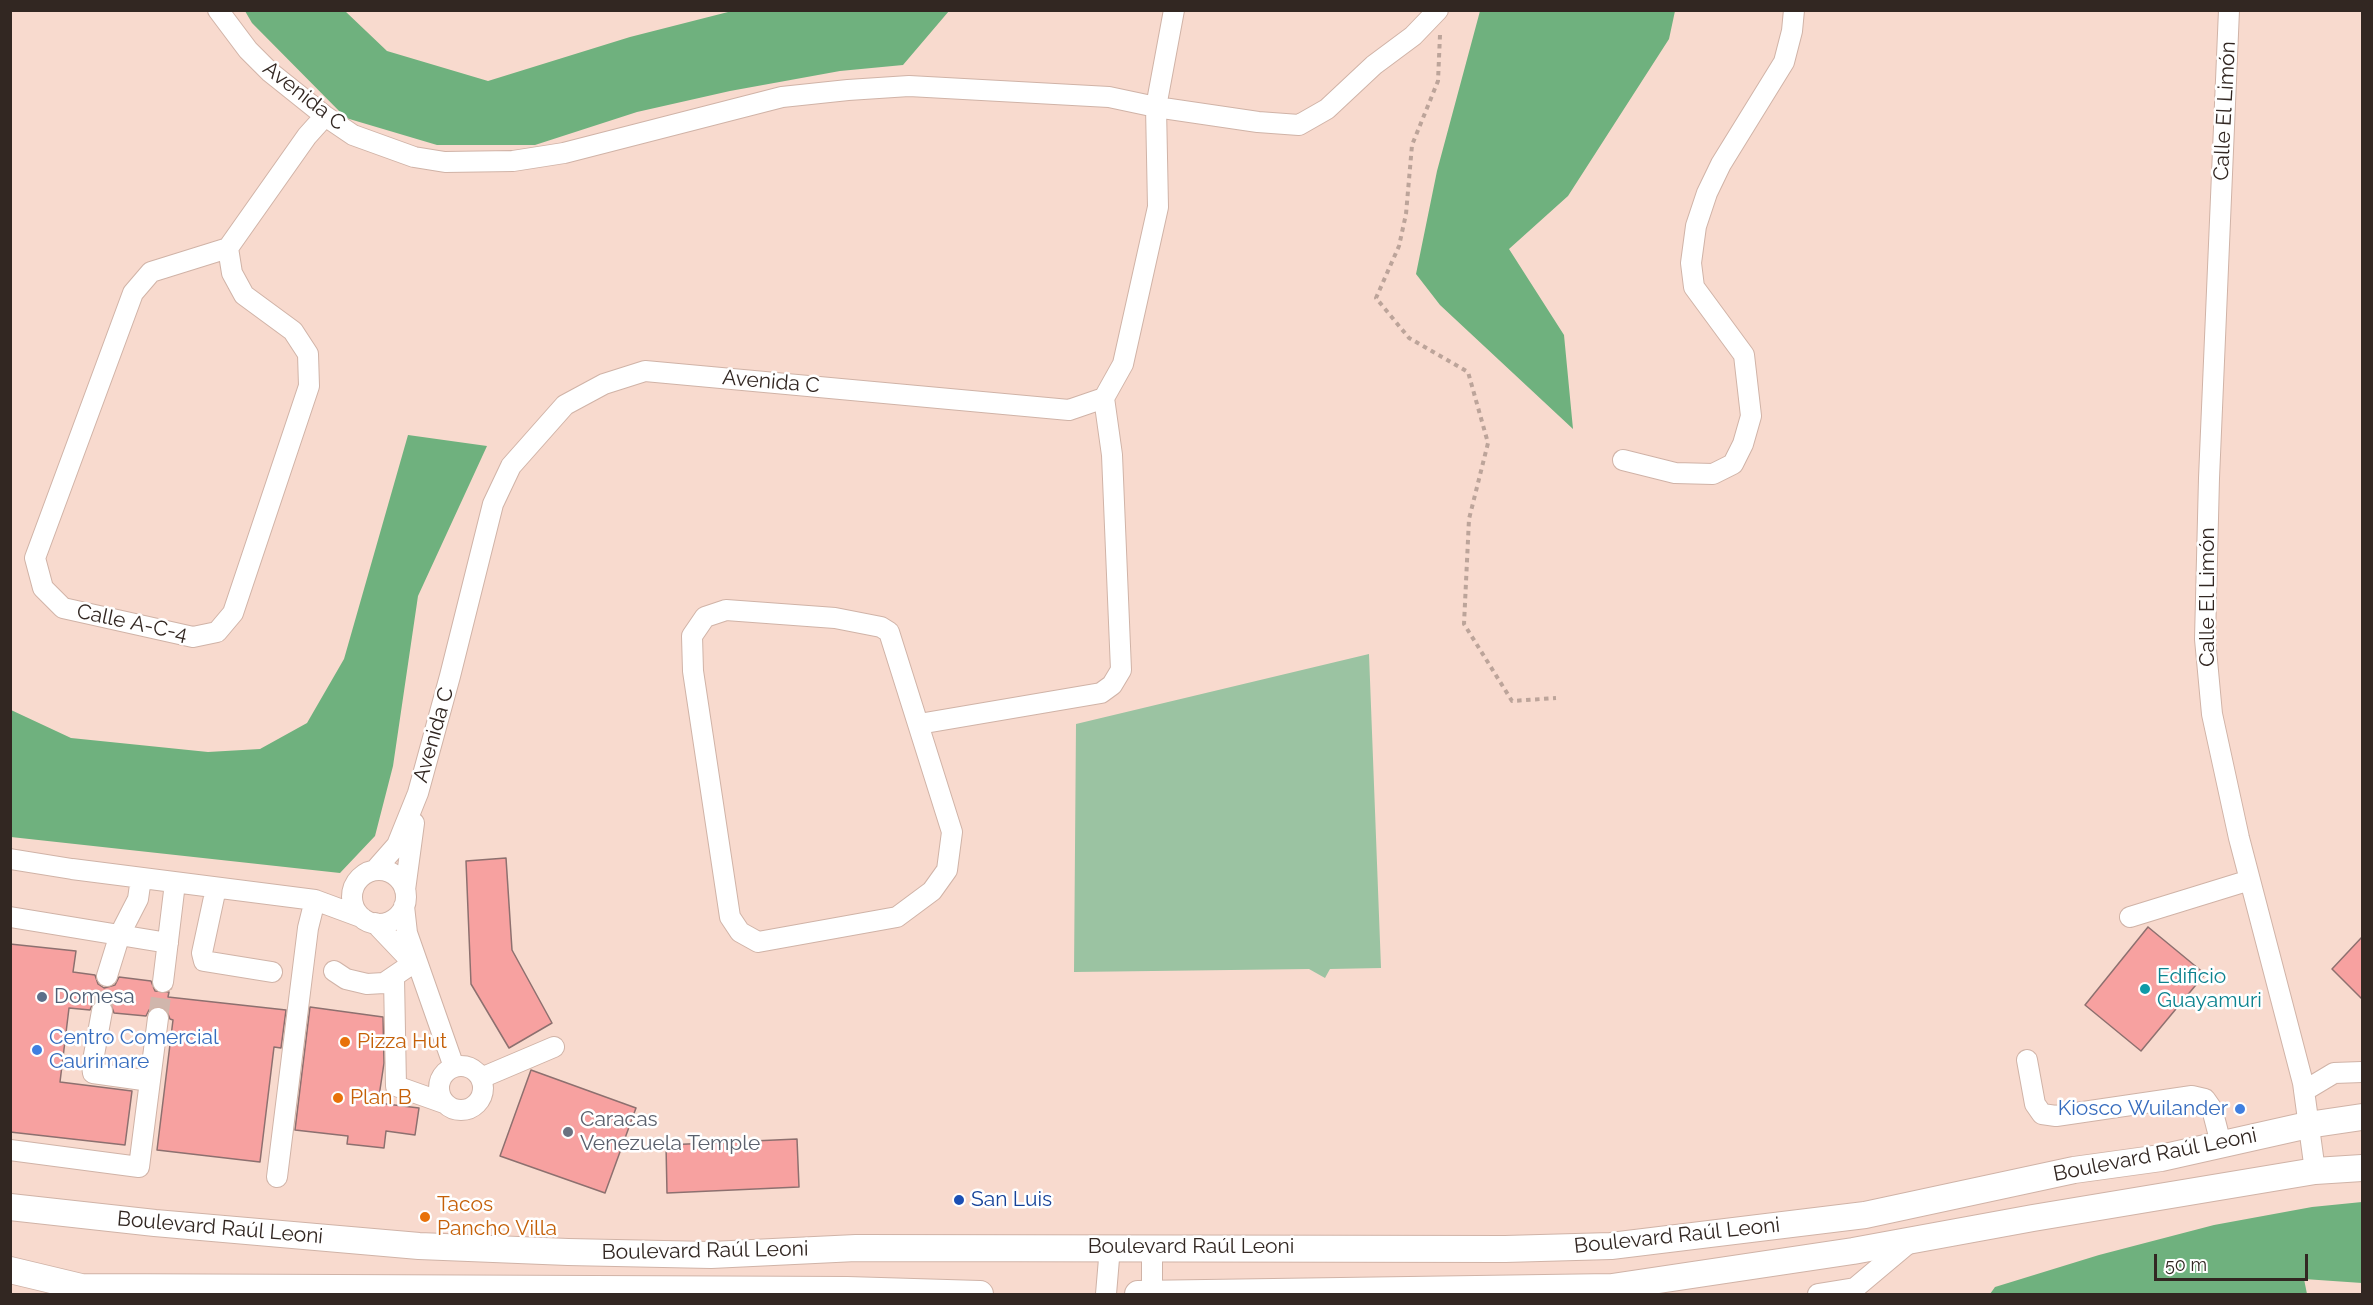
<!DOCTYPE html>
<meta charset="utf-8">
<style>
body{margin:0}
#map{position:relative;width:2373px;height:1305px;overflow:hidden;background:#f8dace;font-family:Raleway,sans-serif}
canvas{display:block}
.frame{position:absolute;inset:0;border:12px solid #322722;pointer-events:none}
.scale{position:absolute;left:2154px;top:1254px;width:154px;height:27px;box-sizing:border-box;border:3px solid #322722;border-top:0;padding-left:8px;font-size:18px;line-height:21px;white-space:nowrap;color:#322722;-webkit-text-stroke:4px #fff;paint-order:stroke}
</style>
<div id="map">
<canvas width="2373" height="1305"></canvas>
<div class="frame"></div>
<div class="scale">50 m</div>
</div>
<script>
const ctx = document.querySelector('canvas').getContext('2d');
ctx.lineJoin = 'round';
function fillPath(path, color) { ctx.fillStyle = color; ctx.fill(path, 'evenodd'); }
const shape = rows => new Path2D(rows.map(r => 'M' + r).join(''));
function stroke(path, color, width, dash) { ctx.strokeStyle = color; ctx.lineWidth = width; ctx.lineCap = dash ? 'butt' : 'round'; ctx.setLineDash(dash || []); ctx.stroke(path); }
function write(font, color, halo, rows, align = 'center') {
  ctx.font = font + ' Raleway,sans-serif'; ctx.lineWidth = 5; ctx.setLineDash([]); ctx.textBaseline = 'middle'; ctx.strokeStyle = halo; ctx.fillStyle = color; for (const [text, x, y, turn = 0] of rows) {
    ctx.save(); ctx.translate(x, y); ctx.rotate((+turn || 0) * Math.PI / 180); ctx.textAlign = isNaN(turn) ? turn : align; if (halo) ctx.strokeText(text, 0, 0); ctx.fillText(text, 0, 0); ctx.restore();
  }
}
fillPath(shape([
 [1369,654,1381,968,1330,969,1325,978,1309,969,1074,972,1076,724]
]), '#9bc3a2');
fillPath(shape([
 [245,11,345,11,387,51,488,81,630,37,732,11,949,11,903,65,840,71,730,91,637,112,535,145,437,145,346,118,252,23],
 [1480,11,1675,11,1669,39,1568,196,1509,249,1564,335,1573,429,1440,305,1416,274,1437,171],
 [408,435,487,446,418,596,393,766,375,836,340,873,11,837,11,710,71,738,208,752,260,749,307,723,344,659],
 [2362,1202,2362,1283,2304,1279,2307,1294,1990,1294,1995,1287,2099,1255,2214,1225,2312,1207]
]), '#6fb17e');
const building = shape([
 [506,858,512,950,552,1023,509,1048,471,984,466,861,506,858],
 [2148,927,2205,974,2141,1051,2085,1005,2148,927],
 [2362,937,2362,999,2332,969,2362,937],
 [10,944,76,951,73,972,95,975,98,984,104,988,115,985,119,977,151,981,155,991,169,992,168,997,286,1010,281,1048,274,1047,260,1162,157,1150,173,1020,170,1019,166,1009,159,1006,149,1010,146,1016,114,1013,110,1002,104,999,93,1003,90,1010,69,1008,60,1082,132,1091,125,1145,10,1132,10,944],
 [310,1007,383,1017,384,1063,378,1103,419,1108,415,1135,386,1131,384,1148,347,1144,348,1136,295,1130,310,1007],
 [531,1070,636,1108,605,1193,500,1156,531,1070],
 [797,1139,799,1187,667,1193,666,1145,797,1139]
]);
fillPath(building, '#f7a1a0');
stroke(building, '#8d706f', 1.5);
stroke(shape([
 [102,1011,107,976],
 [158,1018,163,982]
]), '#d0b6ac', 20, [20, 10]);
const minor = shape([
 [218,10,248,50,270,72,325,116,353,135,414,157,445,162,513,161,564,153,782,97,848,90,909,86,1109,97,1156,107,1158,207,1123,364,1104,398,1069,410,645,371,604,384,565,405,511,466,493,504,450,676,418,793,397,845,375,870],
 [1174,10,1156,107,1258,122,1299,125,1327,109,1374,65,1413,36,1438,10],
 [2229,10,2209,478,2205,639,2212,714,2239,838,2303,1083,2315,1171],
 [228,248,232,273,244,295,293,331,308,354,309,386,233,613,217,632,193,637,63,608,43,588,35,558,133,293,151,272,228,248,307,136,325,116],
 [1623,460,1675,473,1713,474,1733,464,1743,444,1751,416,1744,355,1694,287,1691,263,1696,226,1707,193,1721,164,1784,62,1792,31,1794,10],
 [726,610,835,618,881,627,889,632,952,832,947,870,932,891,897,917,758,942,740,932,730,917,693,671,692,636,705,617,726,610],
 [919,724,1101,693,1112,685,1121,670,1112,455,1104,398],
 [10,859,72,869,315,900,361,917],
 '352 897a27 27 0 1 1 54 0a27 27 0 1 1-54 0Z',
 [216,888,202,953,204,961,272,972],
 [405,890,414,823],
 [404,906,407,933,454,1067],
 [10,917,168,943],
 [2130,917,2250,880],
 [375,923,413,963],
 [334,971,346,979,367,984,384,983,406,968,409,958],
 [107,976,120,934,138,899,141,878],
 [394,978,396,1086,444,1103],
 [163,982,175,883],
 [102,1011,92,1066,93,1073,150,1081],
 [2027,1060,2035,1104,2042,1114,2056,1116,2192,1096,2205,1099,2212,1109,2221,1144],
 '439 1088a22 22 0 1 1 44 0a22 22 0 1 1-44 0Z',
 [481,1078,554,1047],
 [2304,1091,2334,1073,2362,1072],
 [10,1150,139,1167,158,1018],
 [277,1177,308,928,315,900],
 [1106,1294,1110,1247],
 [1152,1294,1152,1247],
 [1818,1294,1855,1288,1911,1241]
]);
const major = shape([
 [10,1207,155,1223,419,1246,568,1252,711,1255,856,1248,1505,1249,1611,1246,1865,1215,2074,1170,2161,1158,2308,1125,2362,1117],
 [10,1270,81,1287,847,1290,980,1294],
 [1138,1294,1612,1287,1853,1251,2033,1218,2315,1171,2362,1168]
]);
stroke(minor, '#d0b3a7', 22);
stroke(major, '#d0b3a7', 28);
stroke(shape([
 [1440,35,1438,81,1412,145,1406,214,1399,246,1376,298,1409,338,1468,372,1488,443,1469,519,1464,624,1512,701,1556,698]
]), '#bca49a', 4, [4.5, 4.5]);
stroke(minor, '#fff', 20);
stroke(major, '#fff', 26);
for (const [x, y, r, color] of [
 [2145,989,6,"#0f9aa8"],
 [42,997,6,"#5c6f8a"],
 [345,1042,6,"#e8710a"],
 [37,1050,6,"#3f7fe0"],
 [338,1098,6,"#e8710a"],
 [2240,1109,6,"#3f7fe0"],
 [568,1132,6,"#6b7280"],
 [959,1200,6,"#1a4fb4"],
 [425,1217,6,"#e8710a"]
]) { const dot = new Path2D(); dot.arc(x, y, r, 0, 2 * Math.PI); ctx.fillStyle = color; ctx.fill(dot); stroke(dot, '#fff', 2); }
write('21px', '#322722', '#fff', [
 ["Avenida C",304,96,38],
 ["Calle El Limón",2225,111,-87],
 ["Avenida C",771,382,5],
 ["Calle El Limón",2208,597,-90],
 ["Calle A-C-4",132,623,12],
 ["Avenida C",434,735,-74],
 ["Boulevard Raúl Leoni",2155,1155,-11],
 ["Boulevard Raúl Leoni",220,1228,5],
 ["Boulevard Raúl Leoni",1677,1236,-6],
 ["Boulevard Raúl Leoni",1191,1247],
 ["Boulevard Raúl Leoni",705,1251,-1]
]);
write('21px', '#0d838f', '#fff', [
 ["Edificio",2157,977],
 ["Guayamuri",2157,1001]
], 'left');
write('21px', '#4e5e75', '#fff', [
 ["Domesa",54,997]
], 'left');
write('21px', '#366cbe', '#fff', [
 ["Centro Comercial",49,1038],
 ["Caurimare",49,1062],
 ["Kiosco Wuilander",2228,1109,"right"]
], 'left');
write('21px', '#c56008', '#fff', [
 ["Pizza Hut",357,1042],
 ["Plan B",350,1098],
 ["Tacos",437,1205],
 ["Pancho Villa",437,1229]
], 'left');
write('21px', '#5b616d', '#fff', [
 ["Caracas",580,1120],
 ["Venezuela Temple",580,1144]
], 'left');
write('21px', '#164399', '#fff', [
 ["San Luis",971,1200]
], 'left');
</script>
